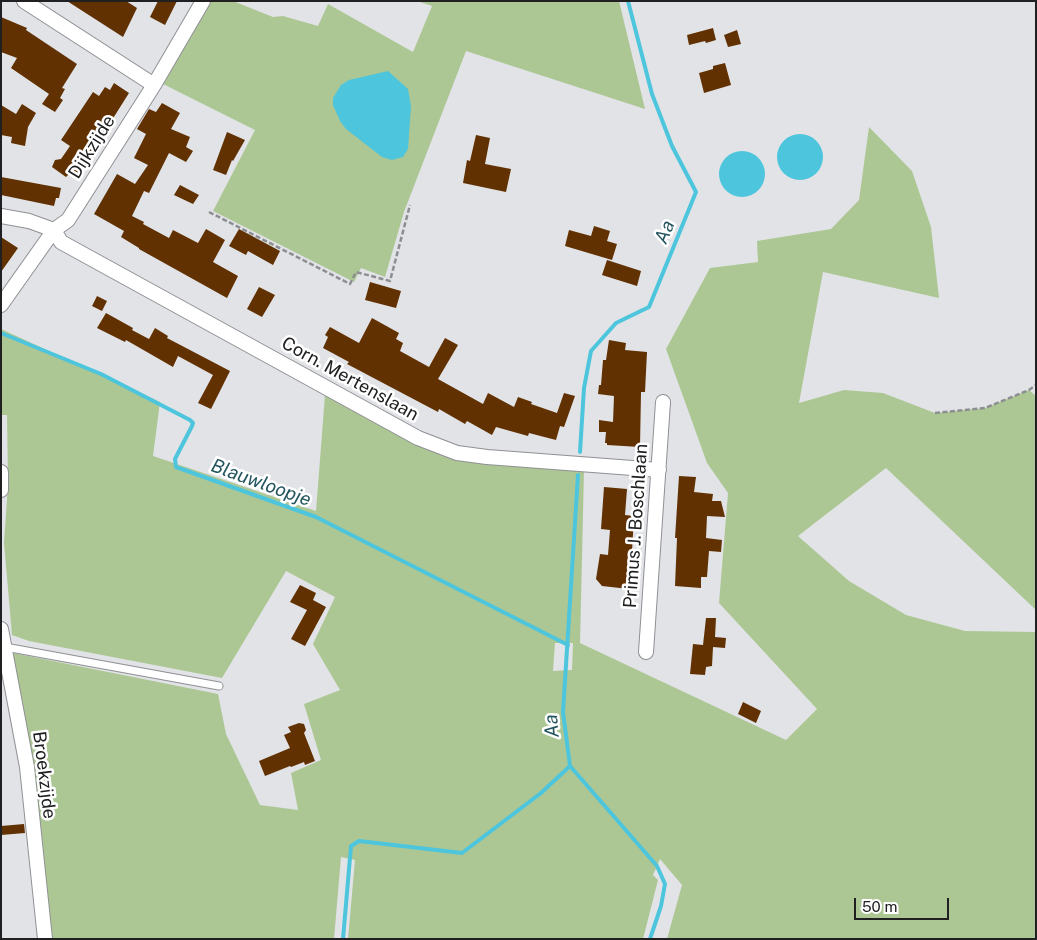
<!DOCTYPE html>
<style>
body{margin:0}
#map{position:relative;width:1037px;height:940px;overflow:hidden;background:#e1e3e7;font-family:"Public Sans",sans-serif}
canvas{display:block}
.frame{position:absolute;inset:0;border:2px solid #202022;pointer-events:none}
.scale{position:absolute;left:854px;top:898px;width:95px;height:22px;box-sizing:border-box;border:2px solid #202022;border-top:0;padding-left:6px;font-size:15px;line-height:18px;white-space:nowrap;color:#202022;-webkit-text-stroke:4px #fff;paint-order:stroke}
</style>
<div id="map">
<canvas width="1037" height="940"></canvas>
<div class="frame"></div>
<div class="scale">50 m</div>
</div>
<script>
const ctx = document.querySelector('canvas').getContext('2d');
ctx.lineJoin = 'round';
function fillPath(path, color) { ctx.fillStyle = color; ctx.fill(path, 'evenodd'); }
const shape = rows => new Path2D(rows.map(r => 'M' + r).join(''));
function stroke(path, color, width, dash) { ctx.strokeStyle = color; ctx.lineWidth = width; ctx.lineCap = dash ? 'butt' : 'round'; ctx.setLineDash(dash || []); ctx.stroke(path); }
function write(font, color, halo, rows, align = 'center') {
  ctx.font = font + ' "Public Sans",sans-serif'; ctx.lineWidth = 5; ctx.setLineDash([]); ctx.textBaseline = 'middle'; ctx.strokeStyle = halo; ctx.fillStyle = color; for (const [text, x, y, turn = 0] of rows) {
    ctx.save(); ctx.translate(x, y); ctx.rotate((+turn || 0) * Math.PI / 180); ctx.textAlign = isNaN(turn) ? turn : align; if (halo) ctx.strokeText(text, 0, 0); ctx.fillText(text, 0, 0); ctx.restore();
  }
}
fillPath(shape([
 [210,1,233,1,273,17,283,16,318,26,328,4,413,52,432,6,417,1,619,1,645,109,466,51,404,212,385,277,361,268,354,282,213,211,255,130,163,84],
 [869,127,912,171,931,227,939,298,823,272,799,403,844,390,883,393,935,413,985,408,1029,390,1036,396,1036,610,886,468,798,536,849,581,906,615,965,631,1036,632,1036,939,667,939,682,885,660,859,653,875,658,880,643,939,348,939,355,860,341,857,334,939,52,939,32,767,13,653,218,694,226,734,260,805,298,810,291,773,321,760,304,704,340,690,313,644,335,597,286,571,222,678,29,641,12,635,4,543,8,485,7,415,1,415,1,329,160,402,153,456,316,511,325,395,415,443,584,471,580,643,786,740,817,709,719,603,728,493,707,463,666,349,710,268,758,262,757,241,831,229,859,200],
 [555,643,573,643,572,670,553,671]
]), '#adc794');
fillPath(shape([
 [388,71,408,89,411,106,408,149,403,157,392,160,382,157,346,129,340,121,333,105,333,98,341,85,349,80],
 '777 157a23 23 0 1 1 46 0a23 23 0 1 1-46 0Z',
 '719 174a23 23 0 1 1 46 0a23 23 0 1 1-46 0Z'
]), '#4dc5dc');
stroke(shape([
 [1,333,101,374,190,420,193,423,192,426,175,459,176,467,316,517,568,645],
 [580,452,584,388,591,351,616,323,649,307,696,192,672,146,652,94,628,1],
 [578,475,563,712,570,766,657,866,665,884,661,906,650,939],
 [343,939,351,846,359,841,462,853,541,793,570,766]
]), '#4dc5dc', 4);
fillPath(shape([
 [67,1,126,1,137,8,123,37],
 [158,1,177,1,165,25,150,17],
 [1,17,27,28,26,30,77,64,62,88,65,89,60,98,63,100,55,112,42,104,49,94,11,68,17,58,1,52],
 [713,28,716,40,706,43,705,41,689,45,687,35],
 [737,30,741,44,728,47,724,35],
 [725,63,731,85,704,93,699,73,713,69,713,66],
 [114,83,129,93,76,177,70,173,66,177,52,167,55,160,61,159,70,146,61,140,93,92,99,96,105,87,110,90],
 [162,103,180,113,171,129,190,137,186,147,193,151,186,162,169,153,149,193,144,191,132,216,144,222,143,224,169,238,173,230,198,243,206,229,225,240,213,262,238,276,227,298,139,249,139,248,121,237,124,231,94,214,117,174,135,184,148,165,134,158,146,134,137,129,149,109,156,112],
 [22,104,36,113,28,127,25,146,11,143,12,137,1,135,1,105,16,114],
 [227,132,245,140,233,161,232,160,226,175,213,170],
 [476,135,490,138,485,164,511,169,506,192,463,183,467,160,470,161],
 [1,177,61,188,59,198,56,198,54,206,1,195],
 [180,185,199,195,193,204,174,195],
 [594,226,610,231,607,241,617,244,612,260,565,246,569,230,591,236],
 [239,229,280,251,273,265,248,251,246,255,229,246],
 [1,237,18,248,1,272],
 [607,260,641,271,637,286,602,275],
 [370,282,401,291,396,308,365,300],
 [259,287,275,295,262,317,247,309],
 [97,296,107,301,102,311,92,306],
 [106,313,133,328,132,330,149,339,155,328,168,336,167,338,230,371,211,409,198,403,213,375,178,356,173,367,126,340,125,342,97,328],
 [372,318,399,333,396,339,403,343,400,351,429,367,445,338,458,345,438,379,483,404,488,393,514,407,518,397,532,402,531,404,557,413,564,393,575,396,564,427,560,426,556,440,529,433,528,436,496,427,492,435,467,421,465,424,439,409,438,412,347,364,349,362,323,348,328,337,325,335,330,327,359,343],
 [609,340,626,343,625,350,647,352,645,392,641,392,640,447,607,445,607,443,605,443,606,432,599,432,599,420,613,422,614,396,598,394,599,385,601,385,603,360,606,360],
 [679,476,696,477,694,492,713,494,712,501,721,501,725,517,707,516,706,538,722,540,721,552,709,551,707,577,701,577,701,588,675,586,677,538,675,538],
 [604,487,627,489,625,515,634,516,632,552,628,552,627,574,631,575,629,589,602,586,596,579,600,554,608,555,610,530,601,529],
 [300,585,316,593,313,600,326,607,305,646,291,639,307,610,290,602],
 [706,618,716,618,715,637,726,638,725,648,713,647,712,666,706,667,705,675,690,674,693,644,703,645],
 [743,702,761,711,756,723,738,714],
 [299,723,304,724,306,730,304,733,315,761,305,765,304,762,291,767,290,766,265,776,259,761,290,748,284,735,291,732,288,727],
 [24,824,25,833,1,835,1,826]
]), '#613102');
const lane = shape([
 [5,647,219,686]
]);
const street = shape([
 [24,1,154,85],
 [1,216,29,221,54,230,61,242,418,438,457,453,487,457,659,470],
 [1,305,54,230,68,220,154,85,203,1],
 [1,472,1,490],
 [1,629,27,767,45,939],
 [646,652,663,402]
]);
stroke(lane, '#8f9094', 9);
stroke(street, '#8f9094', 16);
stroke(shape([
 [209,212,350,284,356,272,390,281,410,205],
 [935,413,985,408,1029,390,1036,385]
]), '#8d8e91', 2.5, [5, 2.5]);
stroke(lane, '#fff', 7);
stroke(street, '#fff', 14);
write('18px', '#202022', '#fff', [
 ["Dijkzijde",92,147,-58],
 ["Corn. Mertenslaan",350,379,29],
 ["Primus J. Boschlaan",636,526,-86],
 ["Broekzijde",44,775,83]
]);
write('italic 19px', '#23555f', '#fff', [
 ["Aa",665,232,-68],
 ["Blauwloopje",261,483,20],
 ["Aa",552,726,-95]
]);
</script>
